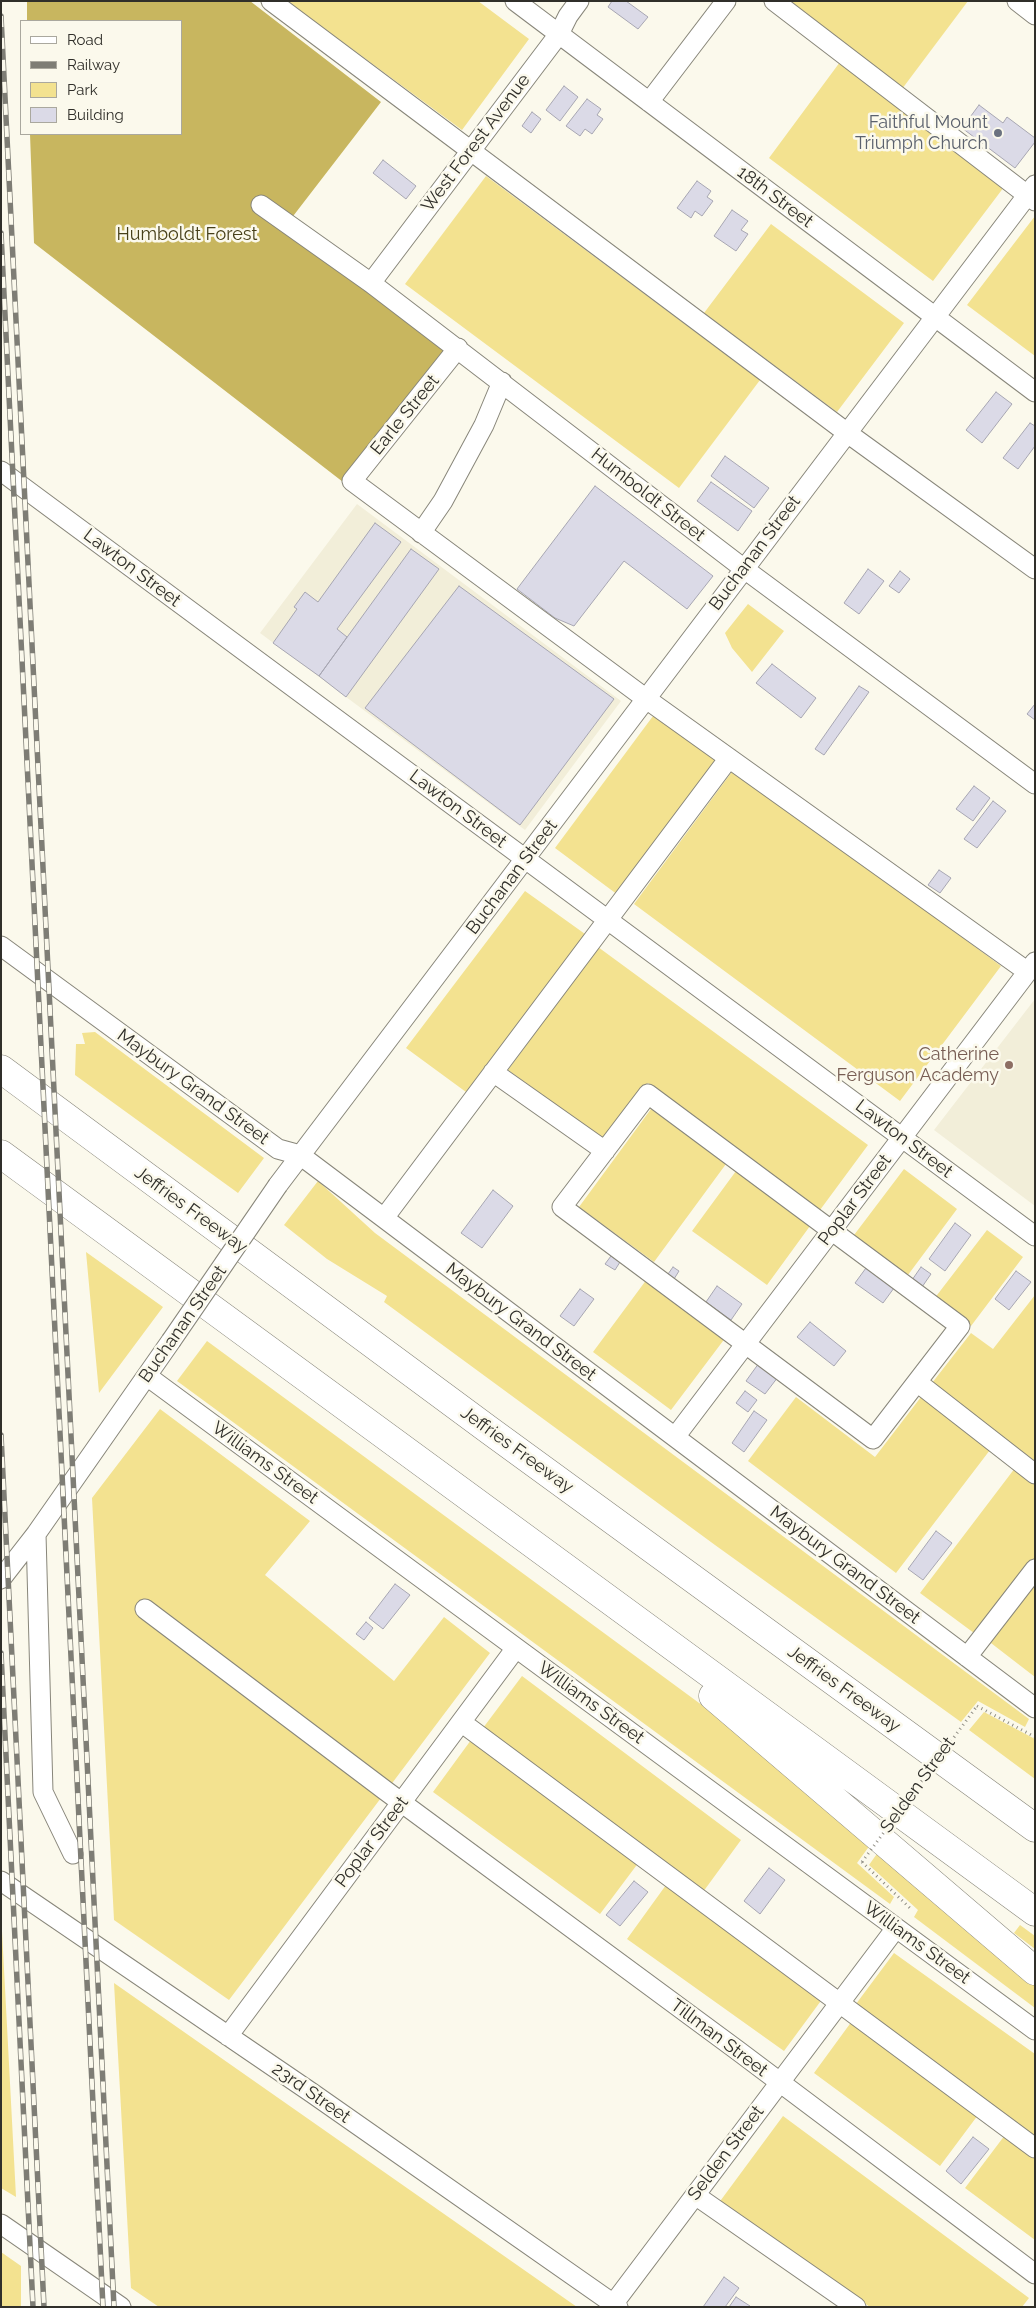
<!DOCTYPE html>
<style>
body{margin:0}
#map{position:relative;width:1036px;height:2308px;overflow:hidden;background:#fbf9ec;font-family:Raleway,sans-serif}
canvas{display:block}
.frame{position:absolute;inset:0;border:2px solid #302f2a;pointer-events:none}
.legend{position:absolute;left:20px;top:20px;width:162px;height:115px;box-sizing:border-box;background:#fbf9ec;border:1px solid #aaa89e;margin:0;padding:6px 9px;list-style:none;font-size:15px;color:#302f2a}
.legend li{display:flex;align-items:center;gap:10px;height:25px}
.legend b{width:25px;border:1px solid #aaa89e}
</style>
<div id="map">
<canvas width="1036" height="2308"></canvas>
<div class="frame"></div>
<ul class="legend">
<li><b style="height:6px;background:#fff"></b>Road</li>
<li><b style="height:6px;background:#7e7d75"></b>Railway</li>
<li><b style="height:14px;background:#f3e290"></b>Park</li>
<li><b style="height:14px;background:#dbdae7"></b>Building</li>
</ul>
</div>
<script>
const ctx = document.querySelector('canvas').getContext('2d');
ctx.lineJoin = 'round';
function fillPath(path, color) { ctx.fillStyle = color; ctx.fill(path, 'evenodd'); }
const shape = rows => new Path2D(rows.map(r => 'M' + r).join(''));
function stroke(path, color, width, dash) { ctx.strokeStyle = color; ctx.lineWidth = width; ctx.lineCap = dash ? 'butt' : 'round'; ctx.setLineDash(dash || []); ctx.stroke(path); }
function write(font, color, halo, rows, align = 'center') {
  ctx.font = font + ' Raleway,sans-serif'; ctx.lineWidth = 5; ctx.setLineDash([]); ctx.textBaseline = 'middle'; ctx.strokeStyle = halo; ctx.fillStyle = color; for (const [text, x, y, turn = 0] of rows) {
    ctx.save(); ctx.translate(x, y); ctx.rotate((+turn || 0) * Math.PI / 180); ctx.textAlign = isNaN(turn) ? turn : align; if (halo) ctx.strokeText(text, 0, 0); ctx.fillText(text, 0, 0); ctx.restore();
  }
}
fillPath(shape([
 [357,504,621,701,525,830,260,633],
 [1035,999,1035,1206,934,1130]
]), '#f2eed9');
fillPath(shape([
 [287,1,478,1,529,39,462,130],
 [785,1,968,1,902,89],
 [840,62,1004,187,933,281,769,158],
 [486,176,760,380,679,488,405,284],
 [1035,216,1035,356,967,305],
 [771,224,904,323,837,412,704,313],
 [748,604,784,631,752,672,732,648,725,633],
 [656,712,719,759,618,895,555,848],
 [734,769,1001,966,900,1101,634,904],
 [525,891,585,934,466,1092,406,1048],
 [598,947,868,1145,820,1210,648,1083,605,1140,508,1070],
 [95,1032,264,1158,238,1193,75,1075,76,1044,85,1044,82,1033],
 [651,1109,726,1164,654,1262,579,1207],
 [904,1169,957,1209,905,1279,851,1239],
 [736,1171,810,1226,767,1285,692,1231],
 [318,1181,375,1233,1029,1719,1025,1727,978,1701,961,1722,715,1545,384,1302,387,1296,327,1259,284,1225],
 [987,1230,1023,1257,971,1326,934,1299],
 [86,1252,163,1307,99,1393],
 [647,1279,726,1337,671,1410,593,1352],
 [1035,1295,1035,1461,932,1383,971,1333,993,1349],
 [207,1341,729,1725,873,1841,857,1863,894,1897,890,1904,177,1381],
 [796,1397,875,1457,921,1397,990,1450,896,1573,748,1461],
 [160,1409,310,1521,265,1575,394,1681,444,1617,490,1653,229,2000,114,1920,92,1498],
 [1015,1468,1035,1483,1035,1561,978,1636,920,1593],
 [1035,1579,1035,1677,987,1640],
 [522,1676,741,1840,703,1892,483,1728],
 [984,1712,1035,1739,1035,1779,969,1730],
 [471,1740,639,1862,600,1914,433,1792],
 [881,1848,1035,1979,1035,2008,914,1917,918,1910,869,1865],
 [666,1885,823,1998,784,2051,627,1939],
 [1,1912,16,2197,1,2188],
 [1020,1925,1035,1936,1035,1949,1014,1933],
 [894,1953,1035,2054,1035,2140,853,2008],
 [114,1983,577,2307,159,2307,131,2288],
 [852,2021,978,2115,940,2166,814,2073],
 [783,2116,1029,2298,1022,2307,870,2307,718,2204],
 [1005,2135,1035,2156,1035,2240,965,2188],
 [1,2252,21,2266,21,2307,1,2307]
]), '#f3e290');
fillPath(shape([
 [27,1,250,1,381,102,287,224,447,348,343,482,34,243,30,134,181,134,181,21,27,21]
]), '#c8b65f');
const building = shape([
 [612,1,626,1,648,17,638,29,608,7,612,1],
 [564,86,578,97,560,121,546,110,564,86],
 [587,99,601,109,597,115,603,119,592,134,585,129,580,136,566,126,587,99],
 [979,105,1003,123,1007,117,1035,138,1035,142,1015,168,962,128,979,105],
 [532,112,541,119,531,133,522,126,532,112],
 [383,160,416,186,406,199,373,173,383,160],
 [697,181,711,191,707,197,713,201,702,216,695,211,691,218,677,208,697,181],
 [732,210,748,221,741,230,748,234,736,251,714,236,732,210],
 [996,392,1012,404,982,443,966,430,996,392],
 [1030,423,1035,426,1035,446,1018,469,1003,458,1030,423],
 [725,456,769,488,754,508,711,476,725,456],
 [711,482,752,511,738,531,697,501,711,482],
 [595,486,713,576,687,609,624,561,574,626,555,618,517,589,595,486],
 [375,523,401,542,337,629,347,637,319,676,273,643,297,609,294,607,305,592,318,602,375,523],
 [411,549,439,569,346,697,319,676,411,549],
 [868,569,884,581,859,614,844,603,868,569],
 [900,571,910,579,899,593,889,586,900,571],
 [459,586,614,699,520,825,365,708,459,586],
 [772,664,816,698,801,718,756,683,772,664],
 [859,686,869,692,824,755,815,749,859,686],
 [1035,704,1035,720,1027,714,1035,704],
 [974,786,990,798,973,821,956,809,974,786],
 [993,801,1006,811,977,848,964,839,993,801],
 [939,870,951,878,940,893,928,885,939,870],
 [493,1190,513,1206,482,1248,461,1233,493,1190],
 [955,1223,971,1235,945,1271,929,1259,955,1223],
 [611,1256,620,1262,615,1270,605,1264,611,1256],
 [673,1267,679,1271,674,1279,668,1274,673,1267],
 [921,1267,931,1274,922,1287,912,1280,921,1267],
 [866,1268,894,1288,883,1303,855,1283,866,1268],
 [1016,1271,1031,1282,1009,1310,995,1299,1016,1271],
 [717,1286,742,1304,731,1320,706,1302,717,1286],
 [580,1289,594,1299,574,1326,560,1316,580,1289],
 [810,1322,846,1351,834,1366,797,1337,810,1322],
 [759,1363,778,1377,765,1394,746,1381,759,1363],
 [745,1391,757,1400,748,1412,736,1403,745,1391],
 [754,1411,767,1420,744,1452,732,1443,754,1411],
 [936,1531,952,1543,923,1580,908,1569,936,1531],
 [395,1584,410,1595,383,1629,369,1618,395,1584],
 [366,1622,373,1628,364,1640,356,1634,366,1622],
 [769,1868,785,1880,760,1914,744,1901,769,1868],
 [634,1881,648,1892,620,1926,606,1915,634,1881],
 [973,2137,989,2149,961,2184,946,2171,973,2137],
 [724,2277,739,2288,725,2307,703,2307,724,2277],
 [736,2297,750,2306,750,2307,729,2307,736,2297]
]);
fillPath(building, '#dbdae7');
stroke(building, '#a7a6b2', 1);
const minor = shape([
 [271,1,846,432,1035,569],
 [515,1,1035,392],
 [774,1,1035,201],
 [1017,1,1035,15],
 [649,102,726,1],
 [261,205,371,283,743,568,1035,784],
 [371,283,559,34,568,16,579,1],
 [458,348,352,481,645,698,1028,972],
 [1,471,1035,1236],
 [421,533,443,501,484,425,502,382],
 [1,946,278,1149,300,1155,1035,1708],
 [493,1072,605,1151],
 [648,1094,960,1326,873,1439,562,1207,648,1094],
 [278,1185,1035,185],
 [384,1218,729,758],
 [147,1376,1035,2030],
 [917,1382,1035,1474],
 [675,1437,1035,962],
 [36,1534,43,1792,73,1854],
 [1,1579,36,1534,171,1341],
 [145,1609,386,1791,737,2050,1035,2274],
 [967,1657,1035,1569],
 [461,1722,1035,2148],
 [1,1881,312,2093,618,2307],
 [228,2036,516,1648],
 [695,2195,856,2307],
 [1,2224,121,2307],
 [611,2307,896,1928]
]);
const highway = shape([
 [1,1069,489,1430,1035,1828],
 [1,1154,1035,1912],
 [713,1696,1035,1971]
]);
stroke(minor, '#88867a', 21);
stroke(highway, '#88867a', 29);
stroke(shape([
 [977,1706,1035,1737],
 [862,1862,912,1910]
]), '#8e8c83', 3, [1, 4]);
stroke(minor, '#fff', 19);
stroke(highway, '#fff', 28);
const rail = shape([
 [1,16,114,2307],
 [1,233,103,2307],
 [1,1435,44,2307],
 [1,1653,33,2307]
]);
stroke(rail, '#7e7d75', 5.5);
stroke(rail, '#fbf9ec', 4, [11]);
const minorBridge = shape([
 [171,1341,278,1185]
]);
stroke(minorBridge, '#88867a', 21, []);
stroke(shape([
 [862,1862,977,1706]
]), '#8e8c83', 3, [1, 4]);
stroke(minorBridge, '#fff', 19);
for (const [x, y, r, color] of [
 [998,133,5,"#6b7280"],
 [1009,1065,5,"#8d6e63"]
]) { const dot = new Path2D(); dot.arc(x, y, r, 0, 2 * Math.PI); ctx.fillStyle = color; ctx.fill(dot); stroke(dot, '#fbf9ec', 2); }
write('18px', '#5b616d', '#fbf9ec', [
 ["Faithful Mount",988,123],
 ["Triumph Church",988,144]
], 'right');
write('18px', '#302f2a', '#fbf9ec', [
 ["West Forest Avenue",476,143,-53],
 ["18th Street",775,197,37],
 ["Earle Street",405,415,-51],
 ["Humboldt Street",648,495,38],
 ["Buchanan Street",755,553,-53],
 ["Lawton Street",132,568,37],
 ["Lawton Street",458,809,37],
 ["Buchanan Street",512,877,-53],
 ["Maybury Grand Street",193,1087,36],
 ["Lawton Street",904,1139,37],
 ["Poplar Street",855,1200,-53],
 ["Jeffries Freeway",191,1210,36],
 ["Maybury Grand Street",521,1322,37],
 ["Buchanan Street",183,1324,-55],
 ["Jeffries Freeway",517,1450,36],
 ["Williams Street",265,1463,36],
 ["Maybury Grand Street",845,1565,37],
 ["Jeffries Freeway",844,1689,36],
 ["Williams Street",591,1703,36],
 ["Selden Street",918,1785,-54],
 ["Poplar Street",372,1842,-53],
 ["Williams Street",917,1943,36],
 ["Tillman Street",719,2038,37],
 ["23rd Street",311,2093,35],
 ["Selden Street",726,2153,-53]
]);
write('18px', '#463f19', '#fbf9ec', [
 ["Humboldt Forest",187,235]
]);
write('18px', '#785e54', '#fbf9ec', [
 ["Catherine",999,1055],
 ["Ferguson Academy",999,1076]
], 'right');
</script>
